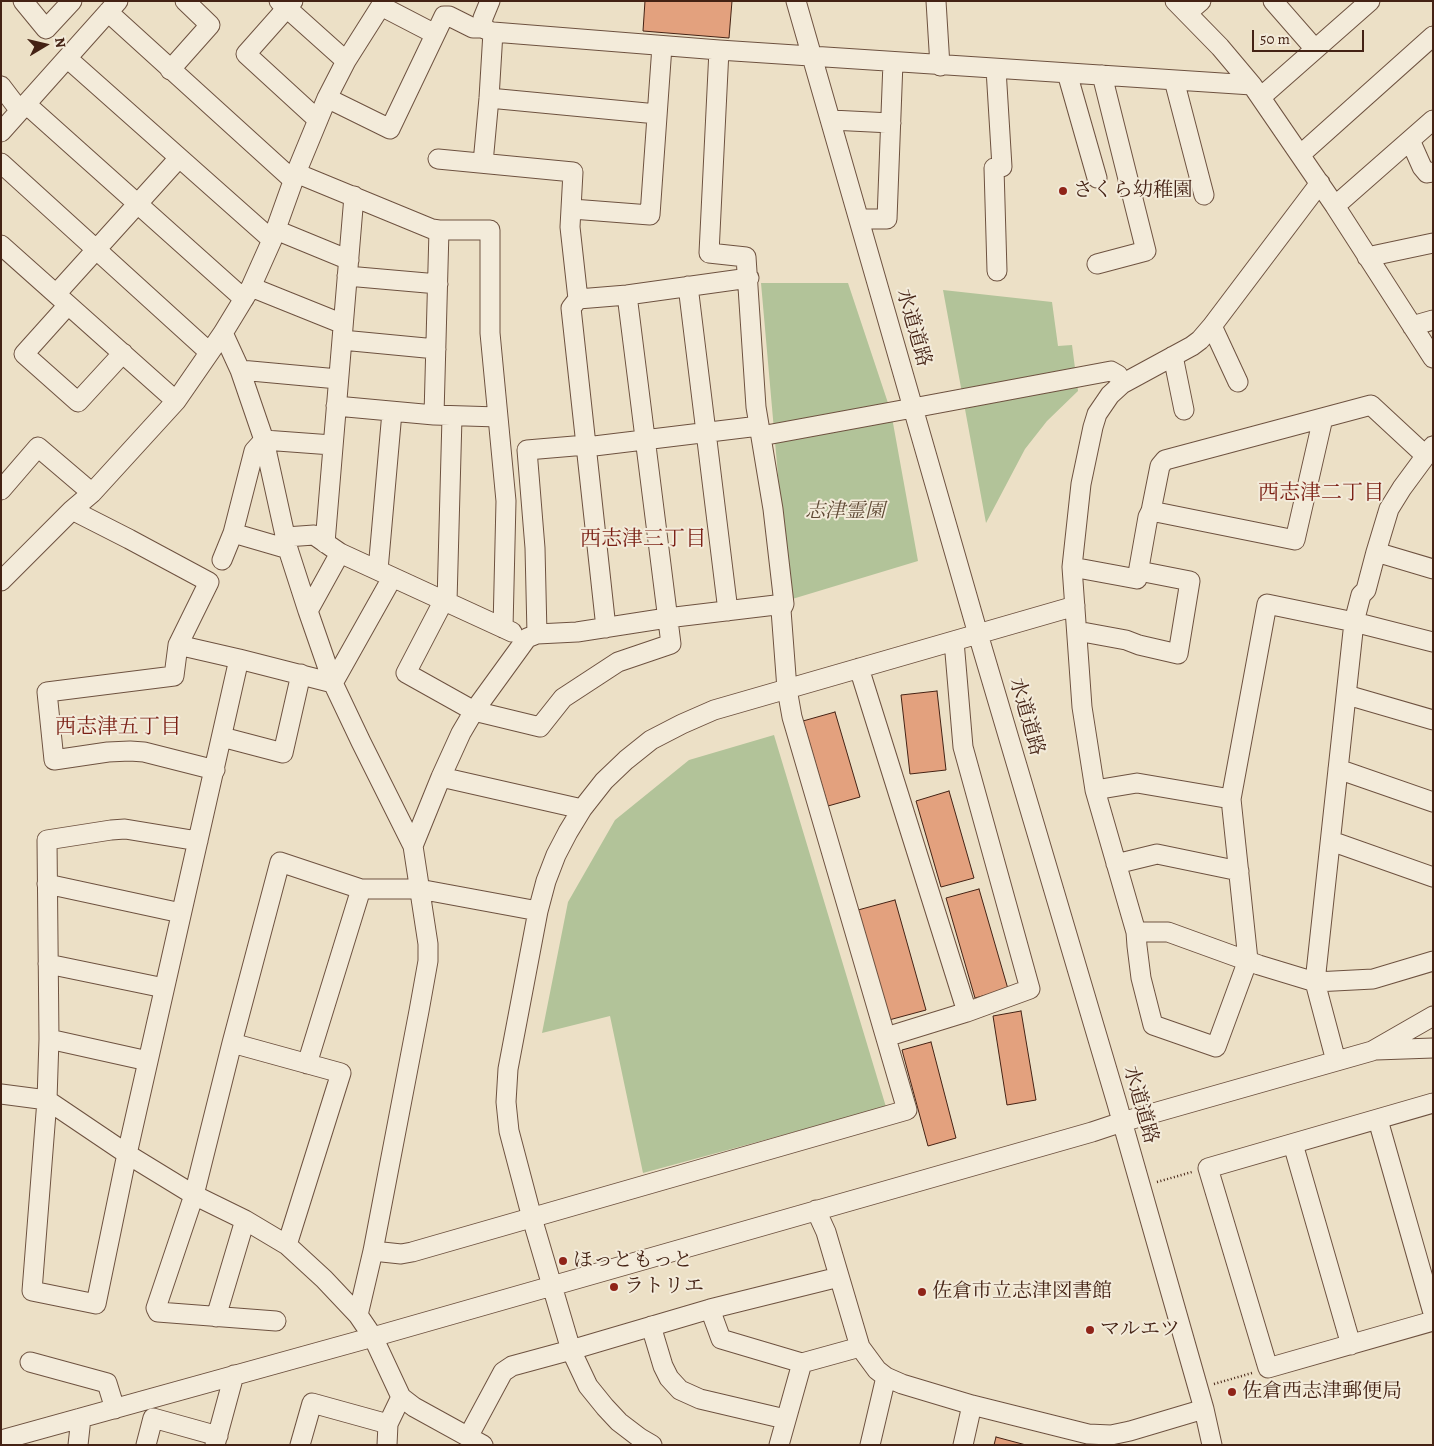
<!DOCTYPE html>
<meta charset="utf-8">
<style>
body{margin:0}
#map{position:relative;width:1434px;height:1446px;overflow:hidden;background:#ece0c6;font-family:Alegreya,serif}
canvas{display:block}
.frame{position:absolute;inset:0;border:2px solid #442214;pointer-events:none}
.north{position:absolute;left:20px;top:20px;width:50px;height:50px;-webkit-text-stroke:4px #f3ebda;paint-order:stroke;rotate:81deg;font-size:14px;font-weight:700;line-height:20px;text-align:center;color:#442214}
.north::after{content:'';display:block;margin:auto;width:18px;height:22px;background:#442214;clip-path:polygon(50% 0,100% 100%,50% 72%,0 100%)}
.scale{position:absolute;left:1252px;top:30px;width:112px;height:22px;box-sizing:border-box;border:2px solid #442214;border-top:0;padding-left:6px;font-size:15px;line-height:18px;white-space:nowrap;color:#442214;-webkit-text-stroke:4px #f3ebda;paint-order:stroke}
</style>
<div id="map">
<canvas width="1434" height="1446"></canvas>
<div class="frame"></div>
<div class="north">N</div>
<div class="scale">50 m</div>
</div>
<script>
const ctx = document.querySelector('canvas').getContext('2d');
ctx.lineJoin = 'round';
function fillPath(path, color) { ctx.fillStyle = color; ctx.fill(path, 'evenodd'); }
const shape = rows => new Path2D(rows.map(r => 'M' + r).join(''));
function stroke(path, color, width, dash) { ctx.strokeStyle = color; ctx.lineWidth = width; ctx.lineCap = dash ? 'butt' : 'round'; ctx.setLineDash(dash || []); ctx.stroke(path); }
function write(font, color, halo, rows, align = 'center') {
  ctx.font = font + ' Alegreya,"Noto Serif JP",serif'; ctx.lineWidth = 4; ctx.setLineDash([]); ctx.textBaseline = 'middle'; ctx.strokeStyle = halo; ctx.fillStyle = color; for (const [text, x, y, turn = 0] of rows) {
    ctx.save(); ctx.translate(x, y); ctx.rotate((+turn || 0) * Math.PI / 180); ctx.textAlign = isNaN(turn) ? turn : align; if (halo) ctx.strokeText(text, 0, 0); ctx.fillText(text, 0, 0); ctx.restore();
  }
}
fillPath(shape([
 [761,283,848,283,891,412,918,561,789,600],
 [943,290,1052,302,1058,346,1072,345,1078,391,1047,421,1025,449,986,523],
 [774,735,886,1107,643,1173,610,1016,542,1033,568,902,615,820,689,760]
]), '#b2c399');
const building = shape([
 [645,1,732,1,729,38,643,31,645,1],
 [937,691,946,770,910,774,901,695,937,691],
 [835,712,860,797,828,806,803,721,835,712],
 [949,791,974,878,941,887,916,801,949,791],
 [979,889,1008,989,975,998,946,898,979,889],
 [895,900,926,1010,889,1020,858,910,895,900],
 [1021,1011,1036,1100,1007,1105,993,1016,1021,1011],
 [931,1042,956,1138,928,1146,902,1050,931,1042],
 [996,1437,1026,1445,994,1445,996,1437]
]);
fillPath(building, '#e3a17e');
stroke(building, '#442214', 1);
const minor = shape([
 [23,1,46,29,72,1],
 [279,1,346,61],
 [293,1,246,54,318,120],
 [490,1,483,18,482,28,492,32],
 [796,1,978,634,1116,1100,1204,1409,1212,1445],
 [936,1,940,66],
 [1175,1,1220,47,1252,85,1335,206,1433,358],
 [1273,1,1315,49],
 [381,6,435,34],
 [108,12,293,180],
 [1187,13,1201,1],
 [67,58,272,240],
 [996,69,1002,167,994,168,997,271],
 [170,70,210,25,185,1],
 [1067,73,1097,178],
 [1174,80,1204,195],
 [1,86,20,111],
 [1261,97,1370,1],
 [327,98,390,129,444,16,449,16,473,28,482,28],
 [489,98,657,114],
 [26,104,244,299],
 [831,120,891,123],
 [1,132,118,1],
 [1410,140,1422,167,1427,173,1433,172],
 [1300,155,1433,36],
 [438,159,573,172,570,227,578,299,571,308,606,628],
 [1,163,209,352],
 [483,163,489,98,493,32,719,50,1252,85],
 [296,173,432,229,439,230,490,230,490,333,506,501,503,628],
 [1335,206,1433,120],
 [572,209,650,215,662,46],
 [859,219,887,219,893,62],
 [276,230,349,260],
 [1,245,176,401],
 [1367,257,1433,243],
 [1097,264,1146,251,1102,75],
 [347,276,438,284],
 [688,286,728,611],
 [251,287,343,324],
 [56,294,179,158],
 [578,299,627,295,749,278],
 [68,305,24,354,78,402,123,353],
 [1212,326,1200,340,1192,346,1122,384,1110,395,1097,414,1093,427,1081,484,1072,567,1082,707,1095,790,1136,932,1137,946,1141,978,1153,1025,1216,1047,1248,960,1231,799,1267,604,1354,622,1433,642],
 [1412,326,1433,320],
 [223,333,240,370,264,440,288,549,308,611,333,683,361,742,413,846,428,944,428,961,419,1011,373,1251,358,1315],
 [342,340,436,349],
 [1173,356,1184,410],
 [240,370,338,379],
 [1238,382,1212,326,1320,183],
 [336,406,434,415,498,417],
 [434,415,439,230],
 [761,436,913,408,1111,371,1118,375,1122,384],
 [586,447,759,426],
 [1,490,38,447,92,493],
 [72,510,129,539,209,582,178,645,174,676,47,692,54,760,108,752,130,751,144,752,215,770],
 [1151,511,1295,540,1323,418],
 [233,533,288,549],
 [286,537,314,535,340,553,512,632],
 [325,543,354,196],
 [1376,552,1433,569],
 [222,560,233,533,254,451,264,440,332,445],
 [1072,567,1137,579,1148,517,1151,511,1160,466,1165,460,1371,405,1426,456],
 [378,570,392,412],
 [1,581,72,510,92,493,176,401,223,333,251,287,272,240,296,173,327,98,346,61,384,1],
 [444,600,406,673,474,711,540,727,563,698,618,662,671,644,627,295],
 [447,602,452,417],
 [308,611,340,553],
 [1077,631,1126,640,1139,645,1178,654,1190,581,1139,571],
 [537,634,535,548,527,450,586,445],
 [954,641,963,747,1030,989,967,1012],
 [178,645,239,659,333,683,392,578],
 [859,668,967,1012,886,1037],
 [1347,695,1433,720],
 [222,737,283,753,301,674],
 [1338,769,1433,802],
 [441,777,582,809],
 [1095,790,1137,783,1231,799],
 [198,841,125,829,111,830,47,840,49,1039,47,1100,32,1291,96,1304,127,1154,239,659],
 [1331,841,1433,877],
 [413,846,441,777,461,733,474,711,527,638,537,634,577,632,667,618,784,604],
 [1116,864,1157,854,1239,871],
 [47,884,181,913],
 [1136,932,1168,932,1259,965,1315,982,1373,979,1433,961],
 [48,964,164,988],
 [49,1039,148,1061],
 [232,1043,341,1073,287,1245],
 [1376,1050,1433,1048],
 [1336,1061,1315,982,1354,622,1361,595,1366,590,1376,552,1389,509,1402,488,1433,446],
 [307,1064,361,889],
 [1,1094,47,1100,127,1154,194,1195,245,1220,287,1245,324,1279,358,1315,373,1337,401,1397,388,1424,387,1445],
 [1433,1103,1208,1168,1268,1368,1433,1321],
 [1378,1120,1433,1313],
 [1293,1144,1351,1345],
 [816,1210,826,1232,860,1347,877,1370,886,1377,902,1384,972,1405,1088,1434,1111,1435,1130,1431,1204,1409],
 [373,1251,401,1254,412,1252,907,1110,792,717,787,689,781,610,784,604,773,509,756,407,746,257,709,253,719,50],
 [710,1309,721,1339,802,1363],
 [216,1317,245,1220],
 [276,1321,158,1312,156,1308,194,1195,232,1043,280,862,361,889,419,889,538,911],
 [651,1326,663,1366,669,1378,680,1390,700,1399,785,1419],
 [30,1362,107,1383,115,1409],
 [401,1397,414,1407,483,1445],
 [468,1437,503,1372,512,1366,571,1350,710,1309,839,1277],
 [1,1440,373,1337,1092,1132,1122,1122,1372,1051,1433,1016],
 [78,1445,81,1418],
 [146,1445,153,1418,218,1436],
 [215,1445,234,1375],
 [300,1445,312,1403,388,1424],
 [652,1445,640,1438,619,1422,605,1407,588,1386,571,1350,532,1218,509,1131,506,1102,508,1069,538,911,546,881,556,855,568,832,582,809,604,781,626,760,651,740,682,724,714,710,1075,606],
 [779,1445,802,1363,860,1347],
 [870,1445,886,1377],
 [963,1445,972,1405]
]);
stroke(minor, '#6e5240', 21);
stroke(shape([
 [1157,1182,1192,1172],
 [1214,1384,1252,1373]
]), '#442214', 2.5, [1, 2.5]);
stroke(minor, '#f3ebda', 19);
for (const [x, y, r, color] of [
 [1063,191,5,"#8f2418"],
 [563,1261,5,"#8f2418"],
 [614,1287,5,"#8f2418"],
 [922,1292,5,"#8f2418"],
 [1090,1330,5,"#8f2418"],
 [1232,1392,5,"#8f2418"]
]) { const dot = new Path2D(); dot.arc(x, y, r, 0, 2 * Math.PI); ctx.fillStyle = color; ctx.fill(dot); stroke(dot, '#f3ebda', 2); }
write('20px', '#442214', '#f3ebda', [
 ["さくら幼稚園",1073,191],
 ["ほっともっと",573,1261],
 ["ラトリエ",624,1287],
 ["佐倉市立志津図書館",932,1292],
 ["マルエツ",1100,1330],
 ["佐倉西志津郵便局",1242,1392]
], 'left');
write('20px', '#442214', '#f3ebda', [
 ["水道道路",913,328,74],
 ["水道道路",1026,717,74],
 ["水道道路",1140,1105,74]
]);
write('italic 20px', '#604a35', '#f3ebda', [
 ["志津霊園",845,512]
]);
write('21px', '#7a1f14', '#f3ebda', [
 ["西志津二丁目",1321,494],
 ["西志津三丁目",643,540],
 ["西志津五丁目",118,728]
]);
</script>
